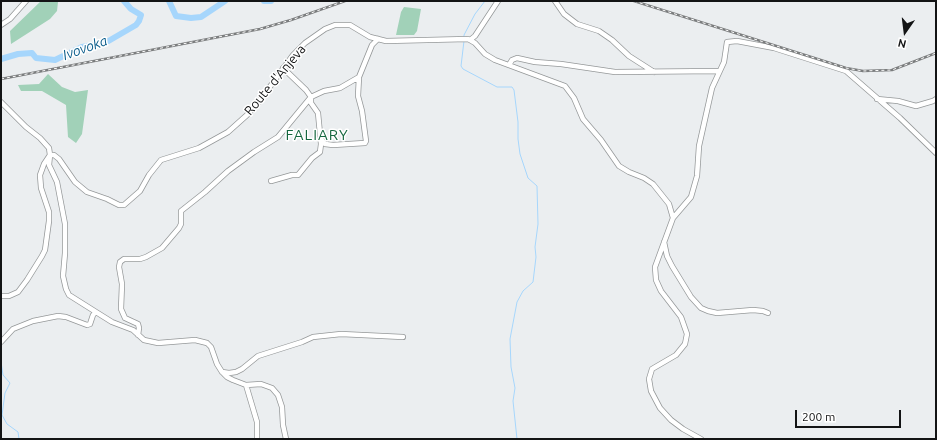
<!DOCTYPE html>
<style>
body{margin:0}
#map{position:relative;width:937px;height:440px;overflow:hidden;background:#ebeef0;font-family:Ubuntu,sans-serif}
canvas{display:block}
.frame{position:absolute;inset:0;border:2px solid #131415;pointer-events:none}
.north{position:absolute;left:885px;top:12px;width:40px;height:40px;-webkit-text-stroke:3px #fff;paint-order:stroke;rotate:194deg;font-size:11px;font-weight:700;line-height:16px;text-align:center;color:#131415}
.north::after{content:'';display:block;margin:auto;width:14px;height:18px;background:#131415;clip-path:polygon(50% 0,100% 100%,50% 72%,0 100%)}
.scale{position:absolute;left:795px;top:410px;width:106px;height:18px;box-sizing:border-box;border:2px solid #131415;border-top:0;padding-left:5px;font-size:12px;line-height:14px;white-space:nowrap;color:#131415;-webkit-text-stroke:3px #fff;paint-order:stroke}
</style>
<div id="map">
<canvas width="937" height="440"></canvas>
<div class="frame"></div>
<div class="north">N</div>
<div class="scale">200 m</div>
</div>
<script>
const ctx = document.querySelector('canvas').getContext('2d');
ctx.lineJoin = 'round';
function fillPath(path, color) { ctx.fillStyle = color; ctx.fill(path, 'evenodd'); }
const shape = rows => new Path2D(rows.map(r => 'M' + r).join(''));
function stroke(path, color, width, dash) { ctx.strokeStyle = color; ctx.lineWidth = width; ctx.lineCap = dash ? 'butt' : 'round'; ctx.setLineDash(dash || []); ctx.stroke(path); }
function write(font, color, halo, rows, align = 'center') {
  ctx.font = font + ' Ubuntu,sans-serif'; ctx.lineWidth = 3; ctx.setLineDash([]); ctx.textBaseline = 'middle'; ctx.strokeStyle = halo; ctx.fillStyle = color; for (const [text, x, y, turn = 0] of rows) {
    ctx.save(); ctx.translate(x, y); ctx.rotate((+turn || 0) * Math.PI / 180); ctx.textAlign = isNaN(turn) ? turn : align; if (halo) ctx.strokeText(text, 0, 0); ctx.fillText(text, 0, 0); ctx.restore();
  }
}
fillPath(shape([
 [41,1,58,2,57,11,50,19,11,44,10,31],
 [404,7,421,9,417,31,414,35,396,35,401,12],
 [48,74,62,87,75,92,88,90,82,134,76,143,68,137,66,105,42,91,21,91,18,85,39,84]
]), '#a1d1b8');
stroke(shape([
 [464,38,464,35,475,14,485,1],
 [464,41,461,66,463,69,497,87,512,87,514,90,518,122,518,139,520,154,528,178,537,186,538,224,535,247,536,257,533,282,523,291,517,302,510,339,511,367,515,388,513,401,517,439],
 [1,362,3,375,10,383,5,393,2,415,7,424,18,432,19,439]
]), '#a6d6fc', 1);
stroke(shape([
 [169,1,176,16,191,18,201,17,225,1],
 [264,1,271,1],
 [1,59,18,54,32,53,36,58,55,60,82,47,105,43,136,25,139,21,141,15,131,9,124,1]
]), '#a6d6fc', 6);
const minor = shape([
 [555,1,564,14,577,24,599,31,612,40,629,56,654,72],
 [1,25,10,19,26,1],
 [470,40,475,36,498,1],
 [509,65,512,60,517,58,535,62,561,64,615,72,719,71],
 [877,99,898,101,916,106,933,101,936,99],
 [1,102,26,127,40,138,49,148,50,155,49,165,57,182,65,224,65,253,63,276,66,289,69,295,96,312],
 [321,139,325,144,333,145,365,143,366,141,362,111,358,96,359,77],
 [271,181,292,175,298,175,312,158,320,152,321,144,318,113,311,103,311,97,306,90,283,68],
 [673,218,691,197,697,176,699,146,712,88,724,62,727,42,737,41,774,48,846,71,900,118,936,153],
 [664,242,667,256,672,266,691,297,701,308,708,311,717,313,753,310,763,311,768,313],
 [1,296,9,296,18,292,27,280,42,256,45,250,49,221,49,212,41,188,40,175,44,164,50,155,54,155,59,159,75,182,87,192,107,199,119,205,124,205,140,191,149,175,161,160,199,148,228,132,247,115,261,99,293,55,305,43,325,29,335,25,350,25,370,37,386,41,468,39,475,43,485,54,495,60,565,86,574,98,583,119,601,140,619,166,629,172,644,178,653,184,669,204,673,218,655,267,656,280,661,291,681,317,687,334,685,344,676,355,652,369,649,379,651,391,660,408,671,420,683,429,701,439],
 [138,335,139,328,138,324,125,318,121,309,122,284,119,267,120,262,124,259,140,259,146,257,162,248,179,228,181,224,181,211,205,192,228,171,254,152,278,137,311,97,324,91,340,88,359,77,372,45,378,39],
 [1,342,13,329,33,321,58,316,66,317,87,325,90,324,93,315,96,312,112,322,133,330,144,340,158,343,195,340,207,343,211,347,217,364,222,372,227,377,233,380,246,385,257,422,257,439],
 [222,372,229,373,236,372,242,369,258,356,302,342,313,337,341,334,403,337],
 [246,385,261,384,272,388,278,395,282,407,283,425,286,439]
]);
stroke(minor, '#959899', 6);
stroke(minor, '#fff', 4.5);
const rail = shape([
 [634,1,846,68,863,71,892,70,936,53],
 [1,79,260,29,291,20,345,1]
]);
stroke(rail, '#7b7d7e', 2.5);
stroke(rail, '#fff', 1, [3]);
write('13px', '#131415', '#fff', [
 ["Route d'Anjeva",275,80,-50]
]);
write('italic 14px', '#0a5c8a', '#fff', [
 ["Ivovoka",85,48,-20]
]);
ctx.letterSpacing = '1px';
write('15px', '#15673f', '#fff', [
 ["FALIARY",317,135]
]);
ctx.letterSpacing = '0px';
</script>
